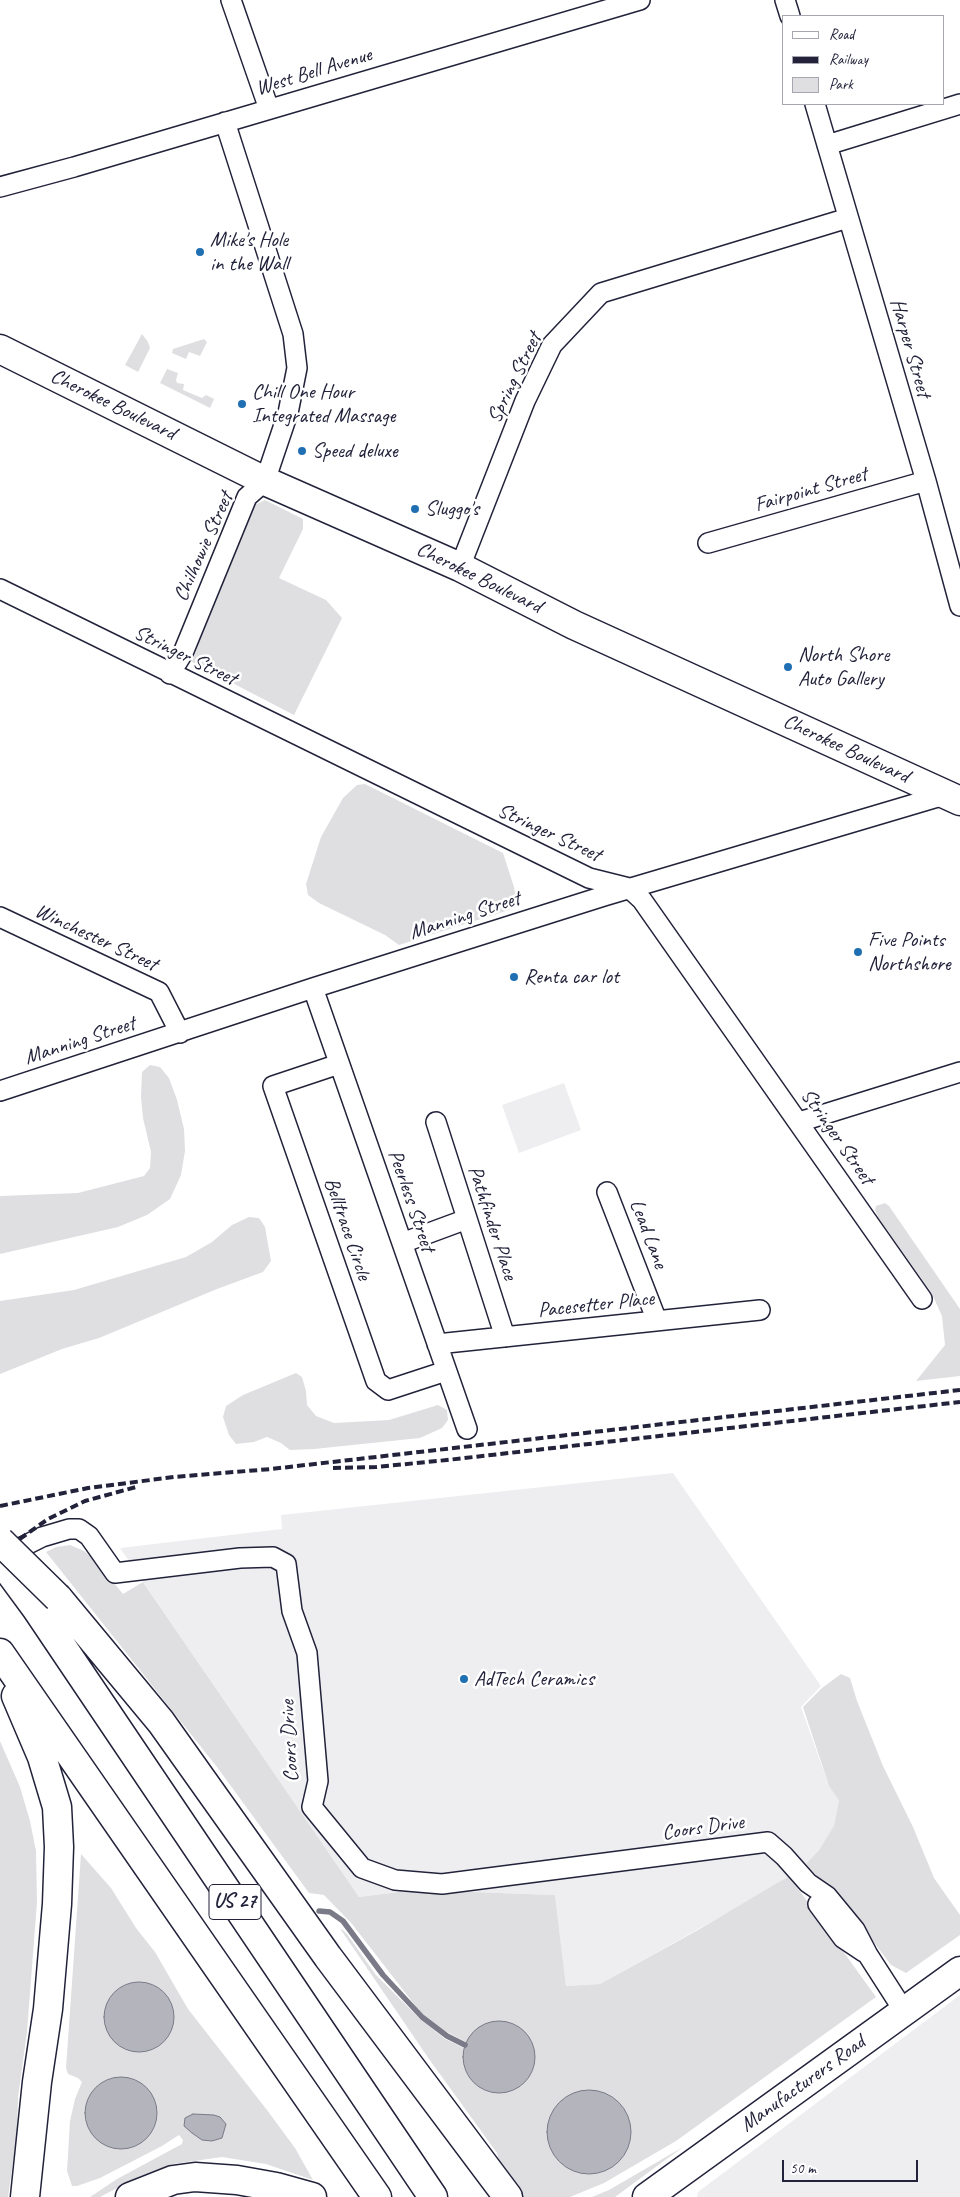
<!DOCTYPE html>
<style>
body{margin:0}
#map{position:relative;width:960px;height:2197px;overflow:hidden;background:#fff;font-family:Caveat,sans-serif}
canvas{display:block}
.legend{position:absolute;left:782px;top:15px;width:162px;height:90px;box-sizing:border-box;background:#fff;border:1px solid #a7a7b1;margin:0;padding:6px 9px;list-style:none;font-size:15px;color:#22223b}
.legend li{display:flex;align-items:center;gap:10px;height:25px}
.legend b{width:25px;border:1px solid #a7a7b1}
.scale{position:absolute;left:782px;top:2160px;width:136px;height:22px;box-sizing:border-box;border:2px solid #22223b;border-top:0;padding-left:6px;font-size:15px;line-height:18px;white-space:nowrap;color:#22223b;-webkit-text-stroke:4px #fff;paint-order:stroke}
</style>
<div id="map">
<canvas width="960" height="2197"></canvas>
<ul class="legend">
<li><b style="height:6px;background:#fff"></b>Road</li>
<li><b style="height:6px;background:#22223b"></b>Railway</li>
<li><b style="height:14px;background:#dfdfe2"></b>Park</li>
</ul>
<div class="scale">50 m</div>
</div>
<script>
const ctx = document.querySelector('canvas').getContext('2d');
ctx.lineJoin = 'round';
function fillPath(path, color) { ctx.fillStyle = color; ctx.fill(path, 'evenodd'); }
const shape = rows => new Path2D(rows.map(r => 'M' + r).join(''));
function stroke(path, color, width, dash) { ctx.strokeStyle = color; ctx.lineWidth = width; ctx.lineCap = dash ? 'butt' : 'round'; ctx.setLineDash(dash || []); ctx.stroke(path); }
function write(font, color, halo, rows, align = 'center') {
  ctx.font = font + ' Caveat,sans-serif'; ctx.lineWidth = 5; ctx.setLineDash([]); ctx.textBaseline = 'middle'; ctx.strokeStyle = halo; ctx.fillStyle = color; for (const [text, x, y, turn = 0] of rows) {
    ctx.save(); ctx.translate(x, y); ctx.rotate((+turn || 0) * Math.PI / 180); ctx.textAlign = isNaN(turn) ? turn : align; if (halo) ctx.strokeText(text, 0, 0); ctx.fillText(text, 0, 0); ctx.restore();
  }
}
fillPath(shape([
 [564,1083,581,1130,519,1153,502,1105],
 [673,1473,821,1686,801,1707,829,1786,839,1801,835,1826,819,1850,806,1864,763,1893,600,1984,566,1986,555,1895,415,1890,359,1897,120,1548,282,1529,281,1515],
 [960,1995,960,2197,697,2197,698,2192]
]), '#eeeef1');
fillPath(shape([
 [142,334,148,342,150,348,138,372,125,365],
 [204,339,207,342,200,356,189,352,186,359,172,353,173,349],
 [167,369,178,373,176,380,177,383,184,384,183,390,202,398,206,395,214,399,210,408,160,383],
 [265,500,303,519,303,529,279,578,326,600,342,618,294,715,192,662,250,501,257,504],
 [365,784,503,853,514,887,516,900,509,910,399,945,385,935,319,903,308,895,306,884,321,837,343,798,357,785],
 [150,1065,160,1067,169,1078,177,1100,184,1129,185,1151,181,1175,170,1199,147,1215,118,1227,0,1254,0,1196,78,1193,144,1176,150,1168,151,1152,143,1118,141,1097,142,1072],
 [885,1203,889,1206,960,1309,960,1376,916,1381,945,1345,942,1316,931,1292,878,1217,875,1210,876,1206],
 [249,1217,259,1218,265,1227,271,1261,263,1272,217,1289,99,1338,62,1349,0,1374,0,1301,74,1290,186,1257,212,1242,232,1225],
 [296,1373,302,1377,306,1391,307,1405,316,1416,334,1423,389,1420,438,1405,447,1410,448,1420,442,1428,420,1438,314,1449,290,1450,281,1443,267,1437,254,1442,236,1444,229,1435,223,1417,226,1406,243,1395],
 [70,1545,84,1551,95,1560,123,1594,143,1582,359,1897,415,1890,555,1895,566,1986,600,1984,698,1930,789,1876,876,1997,676,2141,604,2183,570,2197,520,2197,500,2165,497,2153,429,2059,341,1930,342,1929,347,1934,376,1975,420,2019,445,2039,464,2048,466,2042,445,2031,421,2013,352,1924,324,1895,309,1893,217,1767,46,1552,56,1547],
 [841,1674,850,1678,857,1701,883,1766,913,1827,934,1878,960,1915,960,1935,906,1973,891,1965,857,1920,806,1864,819,1850,834,1826,839,1801,829,1786,803,1707,822,1688],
 [0,1741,20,1787,30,1821,36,1851,37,1902,27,2032,18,2097,17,2134,8,2197,0,2197],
 [81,1854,111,1888,136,1928,155,1952,188,2009,267,2110,295,2148,313,2180,266,2164,222,2157,173,2164,140,2176,100,2197,90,2197,117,2179,182,2144,183,2140,179,2135,162,2146,100,2178,77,2186,72,2186,67,2171,70,2121,75,2099,82,2082,78,2078,68,2074,66,2068],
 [683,2147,615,2197,592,2197,609,2190]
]), '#dfdfe2');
const water = shape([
 '104 2017a35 35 0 1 1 70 0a35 35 0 1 1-70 0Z',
 '463 2057a36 36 0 1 1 72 0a36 36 0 1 1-72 0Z',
 '85 2113a36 36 0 1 1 72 0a36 36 0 1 1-72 0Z',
 '547 2132a42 42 0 1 1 84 0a42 42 0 1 1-84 0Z',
 [193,2114,214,2115,220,2117,226,2124,222,2138,212,2141,202,2140,192,2133,184,2126,185,2118,193,2114]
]);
fillPath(water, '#b4b4bc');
stroke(water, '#7a7a88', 1);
stroke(shape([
 [319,1911,330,1912,343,1921,383,1975,422,2017,447,2036,465,2045]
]), '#7a7a88', 5.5);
const minor = shape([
 [231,0,269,109],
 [785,0,790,16],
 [815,104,926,481,960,606],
 [827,145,960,104],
 [0,187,74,167,640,0],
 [708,543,926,481],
 [460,567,525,401,552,345,601,293,848,218],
 [0,589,589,878,629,888,642,900,922,1299],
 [170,674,183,653,247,497,265,481,288,413,297,368,293,334,225,122],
 [0,917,159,992,180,1033],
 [313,988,467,1429],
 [339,1064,273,1086,376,1381,388,1390,446,1371],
 [0,1091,313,988,604,896,948,794],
 [436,1122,505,1337],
 [799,1122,960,1072],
 [607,1192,657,1321],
 [402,1243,467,1219],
 [437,1344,760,1310],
 [2,1557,42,1537,69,1529,79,1529,89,1536,115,1573,240,1558,273,1557,286,1564,292,1611,307,1653,318,1781,312,1807,362,1868,395,1880,442,1884,768,1842,784,1856,808,1883,827,1896,855,1930,868,1955,904,2011],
 [818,1904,843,1938,864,1952]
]);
const secondary = shape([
 [0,349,265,481,460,567,574,625,960,801]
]);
const primary = shape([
 [647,2197,960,1971]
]);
const motorway = shape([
 [0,1559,36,1608,433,2197],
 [58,1598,161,1722,328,1957,508,2197],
 [0,1653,377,2197],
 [16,1696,42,1757,57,1807,59,1847,57,1904,48,2009,37,2082,25,2197],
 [130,2197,173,2180,195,2177,237,2180,276,2187,312,2197]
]);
stroke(minor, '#22223b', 22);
stroke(secondary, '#22223b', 31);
stroke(primary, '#22223b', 31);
stroke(motorway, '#22223b', 31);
stroke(minor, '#fff', 19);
stroke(secondary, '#fff', 28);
stroke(primary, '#fff', 28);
stroke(motorway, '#fff', 28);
stroke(shape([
 [333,1468,376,1467,447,1460,960,1402],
 [0,1506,88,1488,174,1477,271,1469,960,1390],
 [0,1553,48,1519,85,1501,136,1487]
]), '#22223b', 4, [8, 4]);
const motorwayBridge = shape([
 [0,1541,58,1598]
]);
stroke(motorwayBridge, '#22223b', 31, []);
stroke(motorwayBridge, '#fff', 28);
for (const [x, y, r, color] of [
 [200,252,5,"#1f6fb2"],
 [242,404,5,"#1f6fb2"],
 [302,451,5,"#1f6fb2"],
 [415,509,5,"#1f6fb2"],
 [788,667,5,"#1f6fb2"],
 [858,952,5,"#1f6fb2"],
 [514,977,5,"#1f6fb2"],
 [464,1679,5,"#1f6fb2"]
]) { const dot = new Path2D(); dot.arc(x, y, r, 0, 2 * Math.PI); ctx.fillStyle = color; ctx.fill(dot); stroke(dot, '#fff', 2); }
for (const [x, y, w] of [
 [235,1902,52]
]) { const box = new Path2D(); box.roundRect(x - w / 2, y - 17.5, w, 35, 4); ctx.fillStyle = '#fff'; ctx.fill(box); stroke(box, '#22223b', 1); }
write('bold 20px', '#22223b', null, [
 ["US 27",235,1902]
]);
write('21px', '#22223b', '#fff', [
 ["West Bell Avenue",314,72,-17],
 ["Harper Street",910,348,74],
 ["Spring Street",515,378,-64],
 ["Cherokee Boulevard",113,405,26],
 ["Fairpoint Street",811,490,-16],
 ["Chilhowie Street",204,547,-66],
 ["Cherokee Boulevard",479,578,26],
 ["Stringer Street",185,656,26],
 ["Cherokee Boulevard",846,749,25],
 ["Stringer Street",549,833,25],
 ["Manning Street",465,916,-18],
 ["Winchester Street",96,938,25],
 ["Manning Street",80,1041,-18],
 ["Stringer Street",837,1137,55],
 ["Peerless Street",411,1201,71],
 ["Pathfinder Place",492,1223,72],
 ["Belltrace Circle",347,1229,71],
 ["Lead Lane",648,1234,69],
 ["Pacesetter Place",596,1305,-6],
 ["Coors Drive",290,1741,-93],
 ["Coors Drive",703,1828,-8],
 ["Manufacturers Road",803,2084,-36]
]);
write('21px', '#22223b', '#fff', [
 ["Mike's Hole",210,240],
 ["in the Wall",210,264],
 ["Chill One Hour",252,392],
 ["Integrated Massage",252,416],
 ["Speed deluxe",312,451],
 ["Sluggo's",425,509],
 ["North Shore",798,655],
 ["Auto Gallery",798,679],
 ["Five Points",868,940],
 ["Northshore",868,964],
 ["Renta car lot",524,977],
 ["AdTech Ceramics",474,1679]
], 'left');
</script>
